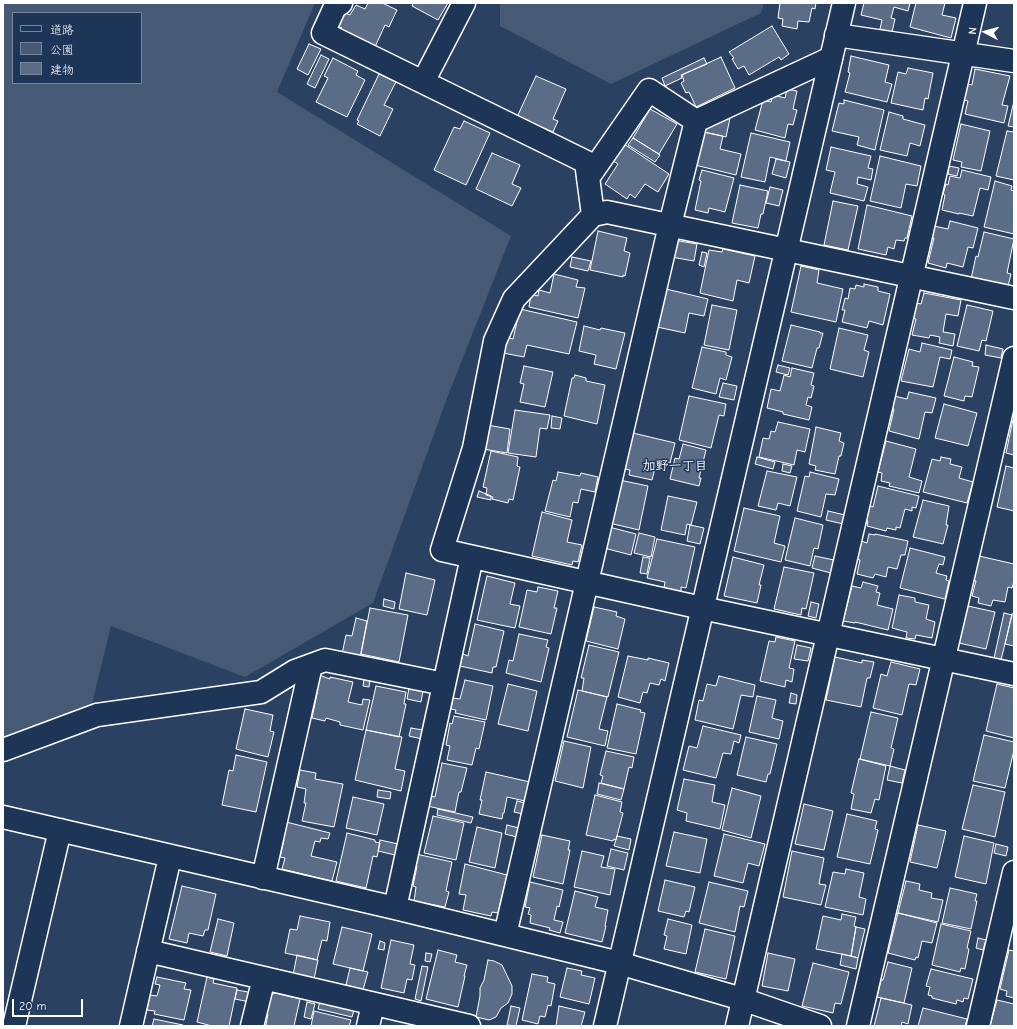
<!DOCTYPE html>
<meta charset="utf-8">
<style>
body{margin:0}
#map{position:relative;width:1017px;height:1029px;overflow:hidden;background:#2a4161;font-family:"Comic Neue","Klee One",sans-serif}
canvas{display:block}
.frame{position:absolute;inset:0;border:4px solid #fff;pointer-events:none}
.legend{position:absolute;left:12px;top:12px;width:130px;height:72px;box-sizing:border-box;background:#1d3557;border:1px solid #77869a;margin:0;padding:5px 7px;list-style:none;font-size:12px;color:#fff}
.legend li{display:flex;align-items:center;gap:8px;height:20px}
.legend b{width:20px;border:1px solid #77869a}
.north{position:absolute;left:965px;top:12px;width:40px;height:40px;-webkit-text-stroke:3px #1d3557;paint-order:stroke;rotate:276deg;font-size:11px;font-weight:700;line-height:16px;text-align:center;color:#fff}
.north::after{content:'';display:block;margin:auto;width:14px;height:18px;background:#fff;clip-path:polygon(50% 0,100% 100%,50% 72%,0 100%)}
.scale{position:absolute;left:12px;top:999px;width:71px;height:18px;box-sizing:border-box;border:2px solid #fff;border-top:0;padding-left:5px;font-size:12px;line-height:14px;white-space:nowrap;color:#fff;-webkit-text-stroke:3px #1d3557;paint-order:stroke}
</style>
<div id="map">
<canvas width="1017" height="1029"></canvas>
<div class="frame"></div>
<ul class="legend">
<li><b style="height:5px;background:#1d3557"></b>道路</li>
<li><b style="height:11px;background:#465975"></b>公園</li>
<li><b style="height:11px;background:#5b6c86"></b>建物</li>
</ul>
<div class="north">N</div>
<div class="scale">20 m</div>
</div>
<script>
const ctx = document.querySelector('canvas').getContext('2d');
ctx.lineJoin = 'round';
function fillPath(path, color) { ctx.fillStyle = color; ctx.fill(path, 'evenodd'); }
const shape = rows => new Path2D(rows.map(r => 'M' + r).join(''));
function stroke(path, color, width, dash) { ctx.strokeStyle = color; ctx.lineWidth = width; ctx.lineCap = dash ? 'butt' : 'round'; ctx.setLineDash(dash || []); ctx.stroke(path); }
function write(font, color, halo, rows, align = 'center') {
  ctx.font = font + ' "Comic Neue","Klee One",sans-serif'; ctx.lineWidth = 3; ctx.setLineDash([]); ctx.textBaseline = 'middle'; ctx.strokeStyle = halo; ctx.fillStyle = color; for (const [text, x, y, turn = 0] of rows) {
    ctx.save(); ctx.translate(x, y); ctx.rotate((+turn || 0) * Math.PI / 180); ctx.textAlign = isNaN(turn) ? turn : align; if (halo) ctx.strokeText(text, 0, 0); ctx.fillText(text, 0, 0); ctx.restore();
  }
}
fillPath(shape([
 [3,3,315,3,277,92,511,236,447,398,373,603,245,677,111,626,90,712,3,737],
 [13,13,141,13,141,83,13,83],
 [500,3,764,3,761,13,611,84,500,26]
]), '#465975');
const building = shape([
 [368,3,382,3,397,10,389,27,385,25,374,49,341,30,342,28,337,26,343,12,350,15,356,5,365,9,368,3],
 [413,3,448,3,438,20,412,6,413,3],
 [780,3,816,3,815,9,812,8,809,22,798,21,797,29,782,26,783,19,778,18,780,3],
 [864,3,910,3,908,11,894,7,891,18,895,19,892,32,880,29,882,20,861,15,864,3],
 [916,3,945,3,942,15,956,18,951,38,910,27,916,3],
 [772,26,789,54,781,60,779,57,749,75,744,66,738,69,732,59,734,58,729,52,772,26],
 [309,44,321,49,308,75,297,69,309,44],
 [321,55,329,59,315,88,307,84,321,55],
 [851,56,889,65,885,82,892,84,887,102,845,92,850,73,848,72,851,56],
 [721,57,735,88,696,107,689,92,686,93,681,83,684,81,682,75,721,57],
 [333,58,358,71,356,75,365,80,347,117,316,102,328,78,324,76,333,58],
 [704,58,707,64,681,75,682,78,665,86,662,78,704,58],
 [908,68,933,73,928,99,925,98,923,110,891,103,898,72,906,74,908,68],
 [975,69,1010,76,1002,105,1008,106,1004,123,965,114,968,101,964,100,967,84,972,85,975,69],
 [379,74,396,82,384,105,393,109,380,136,357,124,359,121,357,120,379,74],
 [536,76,566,89,553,119,558,121,553,132,517,117,536,76],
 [787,89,797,91,793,109,797,110,793,125,788,124,785,138,755,130,763,100,771,102,773,95,785,98,787,89],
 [844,100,884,110,875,150,857,145,859,137,832,131,839,103,844,104,844,100],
 [1014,101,1014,127,1008,126,1014,101],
 [650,109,677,124,659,154,633,138,650,109],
 [889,112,903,116,903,119,925,125,920,146,910,143,907,156,880,150,889,112],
 [730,118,726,137,704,132,705,128,730,118],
 [464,121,490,133,466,185,434,170,454,127,460,129,464,121],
 [961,124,990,131,981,171,961,167,962,162,953,160,961,124],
 [1007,131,1014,132,1014,180,996,176,1007,131],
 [703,132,723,136,720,149,741,154,736,175,695,165,703,132],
 [751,133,790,142,786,161,770,157,765,182,741,177,751,133],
 [633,138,660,155,655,162,628,145,633,138],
 [624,144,669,174,658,192,645,184,635,198,630,194,627,199,605,184,618,164,613,161,624,144],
 [831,147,871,156,868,168,873,169,871,180,858,177,857,184,868,187,864,201,830,193,835,172,826,170,831,147],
 [492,153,520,165,512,184,521,188,512,206,476,189,492,153],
 [880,156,921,166,917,186,906,184,901,208,870,201,880,156],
 [776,159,790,162,786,178,772,174,776,159],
 [949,166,959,168,957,176,948,174,949,166],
 [702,170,734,178,725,212,709,208,708,213,695,210,701,181,699,180,702,170],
 [962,170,991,177,988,190,980,188,973,216,959,213,959,214,942,210,945,195,943,194,946,184,948,185,950,176,960,178,962,170],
 [995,181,1012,186,1011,190,1014,191,1014,234,984,227,995,181],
 [740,185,768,191,763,214,761,214,758,228,732,223,740,185],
 [770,187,783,190,779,206,766,203,770,187],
 [833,201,858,206,848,250,824,245,833,201],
 [867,205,912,216,907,238,905,238,904,241,896,240,894,249,888,247,886,255,858,249,867,205],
 [950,221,978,228,973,248,968,247,963,267,947,263,946,268,928,263,934,238,931,237,934,226,948,229,950,221],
 [598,231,627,238,624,251,630,253,625,276,623,275,623,277,590,270,598,231],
 [984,232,1014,239,1007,273,1011,274,1008,286,971,279,976,256,978,257,984,232],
 [679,241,697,244,694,261,671,257,674,244,679,241],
 [723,249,755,256,749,283,737,280,733,301,700,293,709,250,722,252,723,249],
 [702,252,707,253,704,267,699,265,702,252],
 [572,257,591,261,588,271,570,267,572,257],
 [801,266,819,270,817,283,843,289,836,322,791,312,801,266],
 [554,274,578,280,576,287,585,288,578,318,529,307,531,294,538,296,539,290,550,293,554,274],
 [864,284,878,287,878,291,890,294,883,325,869,321,867,328,842,322,845,310,842,310,845,298,848,299,850,288,855,289,856,285,864,287,864,284],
 [666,289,708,299,704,316,689,313,685,333,657,327,666,289],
 [924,293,961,300,958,316,946,314,943,332,955,334,953,346,939,343,940,337,930,335,929,338,912,335,916,319,912,318,916,303,921,304,924,293],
 [712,305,737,310,729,350,704,345,712,305],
 [967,305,993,311,986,341,982,340,979,351,957,346,967,305],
 [520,309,577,322,569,354,527,345,524,357,503,353,506,337,513,339,520,309],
 [791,325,820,332,820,333,823,333,819,348,817,348,812,368,782,361,791,325],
 [584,326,600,330,601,328,625,333,616,369,594,364,596,355,579,351,584,326],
 [839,328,868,335,864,350,869,352,863,377,830,369,839,328],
 [922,343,952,350,950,359,940,357,933,387,901,381,909,349,920,352,922,343],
 [986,345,1003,349,1001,358,985,355,986,345],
 [702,347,726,352,726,355,732,357,726,380,720,378,716,394,692,388,702,347],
 [954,357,973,362,972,366,979,367,972,397,965,396,964,401,944,396,954,357],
 [778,365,790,368,788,375,776,372,778,365],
 [524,366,553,372,545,407,520,402,524,384,520,383,524,366],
 [792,368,814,373,811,385,814,386,811,398,808,397,806,405,812,407,809,420,783,414,783,412,767,408,771,389,780,391,784,375,790,377,792,368],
 [575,375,586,378,586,381,605,385,597,424,564,416,572,378,574,378,575,375],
 [723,383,737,386,734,400,719,397,723,383],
 [909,392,936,398,932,413,925,412,919,439,889,431,894,409,891,408,894,396,907,399,909,392],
 [689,396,726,404,724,416,719,415,711,448,679,440,689,396],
 [944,404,977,413,968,446,935,438,944,404],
 [515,410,550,415,547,429,540,428,536,457,508,453,515,410],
 [1014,415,1014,455,1006,453,1014,415],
 [552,416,562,418,560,429,551,428,552,416],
 [778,422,810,429,805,452,797,450,794,465,759,457,763,438,769,439,771,431,775,432,778,422],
 [487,425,510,429,507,453,483,449,487,425],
 [816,427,841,433,839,441,844,443,841,456,839,456,835,474,815,470,816,466,809,464,816,427],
 [633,433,675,443,670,463,657,460,652,480,629,475,630,470,625,469,633,433],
 [886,441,916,449,909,477,922,481,919,493,889,486,890,483,881,481,882,473,878,472,886,441],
 [683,444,706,450,699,478,701,478,699,486,670,479,675,458,679,459,683,444],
 [491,451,518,457,517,466,520,467,513,500,509,499,508,503,492,499,493,497,486,495,487,488,483,487,491,451],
 [757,457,775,462,773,469,755,464,757,457],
 [941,457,951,459,950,464,962,467,959,478,973,482,967,503,923,492,932,459,940,461,941,457],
 [783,464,792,466,790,473,782,471,783,464],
 [1006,466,1014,468,1014,511,997,507,1006,466],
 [767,471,797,477,790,506,778,503,776,510,758,506,767,471],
 [558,472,580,476,581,473,598,477,595,492,581,489,578,503,573,502,570,517,545,511,553,480,556,481,558,472],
 [810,472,839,479,835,495,826,494,821,517,797,511,805,476,809,477,810,472],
 [619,480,648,486,639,530,609,523,619,480],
 [878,486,919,496,916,508,912,507,912,511,905,509,900,528,896,527,896,530,887,528,886,531,867,526,868,521,866,521,869,505,873,507,878,486],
 [479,491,491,496,491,500,477,497,479,491],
 [668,496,697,502,691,525,687,524,685,535,661,530,668,496],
 [923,500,949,506,946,525,948,525,943,544,913,537,923,500],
 [744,508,780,516,774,543,785,546,781,562,734,551,744,508],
 [828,511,845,515,843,524,826,520,828,511],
 [542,512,572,520,567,542,582,545,578,562,573,561,572,565,532,556,542,512],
 [795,518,823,525,818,549,814,548,810,566,785,560,795,518],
 [690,525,704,528,700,544,687,541,690,525],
 [609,527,636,534,631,555,604,548,609,527],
 [639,533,655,537,651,557,634,553,639,533],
 [869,534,875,535,875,534,908,541,905,555,901,555,897,569,888,567,886,577,875,574,873,578,857,574,860,560,856,559,861,541,867,543,869,534],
 [657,539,695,547,686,588,681,587,681,592,664,588,665,582,647,578,657,539],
 [910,548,945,557,943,565,939,564,936,573,947,576,946,580,949,581,945,599,900,588,910,548],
 [815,556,834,560,831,573,812,568,815,556],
 [979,556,1014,564,1014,581,1012,588,1008,587,1005,602,993,600,991,606,978,603,979,598,972,596,976,581,974,580,979,556],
 [643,557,650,558,647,574,640,573,643,557],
 [733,557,764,565,759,585,761,585,757,603,724,596,733,557],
 [784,567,814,573,806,609,802,608,801,615,774,609,784,567],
 [406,573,435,580,427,615,399,609,406,573],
 [487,576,515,583,510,604,520,606,515,628,477,620,487,576],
 [863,582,878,586,876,592,880,593,877,605,893,609,888,630,855,622,855,623,843,621,852,586,861,588,863,582],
 [538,587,558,591,554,608,557,608,551,634,519,627,527,590,537,592,538,587],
 [899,595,915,598,915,602,929,605,926,619,935,622,932,638,916,635,915,639,906,638,907,632,892,628,899,595],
 [384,599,395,602,394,609,383,606,384,599],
 [811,602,819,604,816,618,808,616,811,602],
 [968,606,995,612,986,649,959,643,968,606],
 [594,607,617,612,616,616,625,619,618,649,586,641,594,607],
 [370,608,408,615,399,662,361,654,370,608],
 [1004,613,1012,615,1001,660,994,658,1004,613],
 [1012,614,1014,614,1014,646,1005,644,1012,614],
 [356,618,367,621,360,658,342,654,346,635,352,636,356,618],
 [475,624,504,631,496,667,493,667,492,673,460,666,463,654,468,656,475,624],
 [519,634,548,640,546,647,549,648,541,682,506,673,509,660,513,661,519,634],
 [776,637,795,641,789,668,794,669,792,682,786,680,785,687,760,681,769,641,775,642,776,637],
 [589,645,619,652,608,697,582,691,584,678,581,678,589,645],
 [797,645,811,648,808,661,794,659,797,645],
 [628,656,648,660,648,658,669,663,665,681,661,679,659,685,650,683,647,693,643,692,640,703,618,697,628,656],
 [835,657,862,663,862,660,874,662,870,678,867,678,861,707,826,700,835,657],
 [891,662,920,669,916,685,909,684,902,715,873,708,881,674,887,676,891,662],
 [319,675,330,679,330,677,353,682,348,702,362,705,363,699,370,700,363,730,340,725,340,722,326,718,325,721,312,718,318,689,315,689,319,675],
 [719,676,755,685,753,697,741,695,733,729,695,720,699,700,703,701,707,684,716,686,719,676],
 [364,679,370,680,369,687,363,686,364,679],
 [465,680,493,686,486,720,455,713,456,710,451,709,453,698,460,699,465,680],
 [508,684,537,691,528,731,498,724,508,684],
 [997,684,1014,688,1014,738,986,731,997,684],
 [376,686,406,692,404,704,406,704,399,737,366,730,376,686],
 [409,688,423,691,421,702,407,699,409,688],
 [578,690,607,697,599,729,608,731,605,746,567,737,578,690],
 [791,693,797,695,796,704,789,703,791,693],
 [757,696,776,700,772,718,783,721,779,739,749,732,757,696],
 [617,704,641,710,640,712,645,713,636,754,607,748,617,704],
 [245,709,273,715,270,731,274,732,268,757,236,749,245,709],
 [871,712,898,718,891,748,894,749,890,766,860,759,871,712],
 [454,716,485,722,479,749,476,748,472,765,447,760,450,746,446,745,450,723,452,724,454,716],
 [703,726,741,735,739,743,734,741,731,754,723,753,716,778,683,770,689,746,697,748,703,726],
 [411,728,423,730,422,739,409,736,411,728],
 [366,730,402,737,395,769,405,771,401,791,355,780,366,730],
 [984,735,1014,742,1014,750,1005,788,973,781,984,735],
 [746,737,777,744,770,774,768,774,766,782,737,775,746,737],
 [564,741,591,747,583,788,555,781,564,741],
 [606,751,634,757,632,768,629,767,624,789,601,783,603,776,600,775,606,751],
 [236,755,267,762,256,812,222,805,229,770,233,771,236,755],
 [859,759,886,766,879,800,875,799,871,813,851,809,854,794,851,793,859,759],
 [442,763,467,768,461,792,459,792,455,812,427,806,430,796,435,797,442,763],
 [890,766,905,770,902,783,887,780,890,766],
 [300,770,316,773,315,779,343,784,334,827,302,821,306,803,304,803,306,789,297,787,300,770],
 [486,772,530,782,525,801,507,797,504,813,503,813,502,819,479,814,482,800,480,800,486,772],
 [684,779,715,785,712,802,725,805,720,829,686,821,687,813,677,810,684,779],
 [599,783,624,789,621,800,597,794,599,783],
 [973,785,1005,792,995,837,962,829,973,785],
 [732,788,761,796,751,838,722,830,732,788],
 [378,790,391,792,390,799,377,797,378,790],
 [595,795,622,802,620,812,623,813,616,840,614,839,613,841,586,835,595,795],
 [353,797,384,804,377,835,346,828,353,797],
 [517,801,525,803,523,814,514,812,517,801],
 [804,804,833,811,824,850,795,844,804,804],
 [438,809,473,817,471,823,437,815,438,809],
 [847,814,877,821,875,829,878,830,870,864,837,857,847,814],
 [433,816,464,823,456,860,424,853,433,816],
 [286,822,330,833,328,839,321,838,320,842,315,841,311,856,337,862,332,881,282,869,285,858,280,857,284,840,282,839,286,822],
 [507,825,519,828,517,837,505,834,507,825],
 [918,825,946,831,937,868,910,862,918,825],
 [477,827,502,833,495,868,469,862,477,827],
 [674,832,707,839,700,873,666,866,674,832],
 [347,833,375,840,375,842,380,843,377,857,373,856,366,888,336,881,347,833],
 [724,834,765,844,759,866,748,863,743,883,714,876,724,834],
 [542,835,570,841,568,850,570,850,563,884,533,877,542,835],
 [617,836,631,839,629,850,614,846,617,836],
 [964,836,994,843,986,884,955,877,964,836],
 [380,840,398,844,395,855,378,851,380,840],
 [996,844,1008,847,1006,856,994,853,996,844],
 [611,849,628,853,624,870,607,866,611,849],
 [582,851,604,856,601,867,615,869,610,895,574,887,582,851],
 [792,851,824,858,819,884,826,885,821,905,783,897,792,851],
 [416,854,452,862,446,891,449,892,445,907,414,901,416,887,413,886,417,866,414,866,416,854],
 [465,864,507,875,498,913,492,912,491,916,463,910,466,895,459,894,465,864],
 [846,869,864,873,859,897,866,899,863,915,825,907,833,872,845,874,846,869],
 [665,880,695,887,689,912,686,911,684,917,658,911,665,880],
 [906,881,920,884,919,890,932,893,931,898,943,900,938,922,898,913,906,881],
 [530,882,563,890,559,907,557,906,554,920,563,922,560,933,549,930,550,928,530,923,531,915,528,914,530,908,525,907,530,882],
 [709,882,748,891,744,907,740,906,735,932,699,923,709,882],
 [182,886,216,894,208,930,205,930,203,936,189,933,187,943,169,939,182,886],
 [950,888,977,894,975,901,977,901,971,929,942,923,950,888],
 [575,891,598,897,595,907,608,910,605,926,606,926,602,942,565,933,575,891],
 [898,913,937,923,932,943,922,941,918,958,916,957,915,960,888,953,898,913],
 [842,914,856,917,854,926,856,927,851,956,816,949,823,916,841,920,842,914],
 [300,916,330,922,327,941,322,940,317,960,285,953,290,929,297,930,300,916],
 [218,919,234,923,227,956,210,952,218,919],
 [668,919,692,925,686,954,664,949,667,936,664,935,668,919],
 [941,924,971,931,967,948,969,949,965,969,961,968,960,972,932,965,941,924],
 [342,927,372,934,363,971,333,964,342,927],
 [856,927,865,929,858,958,851,956,856,927],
 [705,929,735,936,726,979,695,972,705,929],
 [978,938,986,940,983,950,976,948,978,938],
 [391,940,414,945,410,964,415,965,412,980,407,979,404,993,381,988,391,940],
 [380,941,385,943,384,950,378,949,380,941],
 [438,950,457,955,455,962,467,965,464,976,465,976,458,1007,426,999,438,950],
 [1009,950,1014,951,1014,998,1006,996,1007,991,1000,989,1009,950],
 [426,953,432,954,430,962,425,961,426,953],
 [768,953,795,959,788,991,762,986,768,953],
 [842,954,858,958,856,969,840,965,842,954],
 [297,955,318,960,314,979,293,975,297,955],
 [488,960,494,961,502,965,512,986,512,994,508,1003,501,1008,496,1017,489,1020,476,1017,480,996,480,988,484,980,488,960],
 [888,962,912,968,904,1003,877,997,881,980,883,980,888,962],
 [813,963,849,972,841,1004,835,1003,833,1013,802,1006,813,963],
 [422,966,428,967,421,1001,415,999,422,966],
 [350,968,368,972,363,990,346,985,350,968],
 [567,968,582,971,581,975,595,978,589,1004,560,997,567,968],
 [931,969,973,979,968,999,964,998,963,1002,957,1000,956,1004,932,998,932,996,928,995,930,987,926,986,931,969],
 [532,974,548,977,547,982,555,984,551,1006,548,1005,545,1017,540,1016,538,1024,522,1020,532,974],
 [157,977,186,983,184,989,191,990,184,1020,154,1014,155,1011,147,1010,150,995,157,996,160,985,155,984,157,977],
 [207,977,214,979,213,983,237,988,229,1026,212,1026,197,1022,207,977],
 [237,990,253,993,250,1002,235,999,237,990],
 [275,993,300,999,294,1026,263,1026,263,1024,266,1025,268,1014,267,1013,271,995,275,993],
 [881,998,912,1005,908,1024,902,1022,901,1026,874,1026,881,998],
 [997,1000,1014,1004,1014,1026,990,1026,997,1000],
 [320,1001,354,1010,352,1017,318,1009,320,1001],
 [307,1002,315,1004,311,1019,304,1017,307,1002],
 [511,1006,520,1008,516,1026,507,1025,511,1006],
 [559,1006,585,1012,581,1026,556,1026,559,1006],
 [923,1008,967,1019,965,1026,918,1026,923,1008],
 [314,1011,351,1020,349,1026,311,1026,314,1011],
 [154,1019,183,1025,183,1026,152,1026,154,1019]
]);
fillPath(building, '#5b6c86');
stroke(building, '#fff', 1);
const street = shape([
 [341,3,335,7,323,33,586,162,593,215],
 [836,35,1014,61],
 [423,82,464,3],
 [588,178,649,90,696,121],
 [1014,298,607,212,593,215,514,299,495,341,474,448,442,550,702,608,1014,674],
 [3,750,97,715,261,692,295,671,325,660,444,684],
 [3,817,395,908,619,963,742,999,820,1026],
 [263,878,311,665],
 [395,908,472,557],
 [505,935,670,225,696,121,831,58],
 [148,951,469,1026],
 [14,1026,60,830],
 [131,1026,170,857],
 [252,1026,264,978],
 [368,1026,373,1004],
 [737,1026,975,3],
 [858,1026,1014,358],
 [978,1026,1014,872]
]);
const secondary = shape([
 [605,1026,844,3]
]);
stroke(street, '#fff', 25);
stroke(secondary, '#fff', 25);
stroke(street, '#1d3557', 22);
stroke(secondary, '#1d3557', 22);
write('bold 13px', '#fff', '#1d3557', [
 ["加野一丁目",675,466]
]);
</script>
